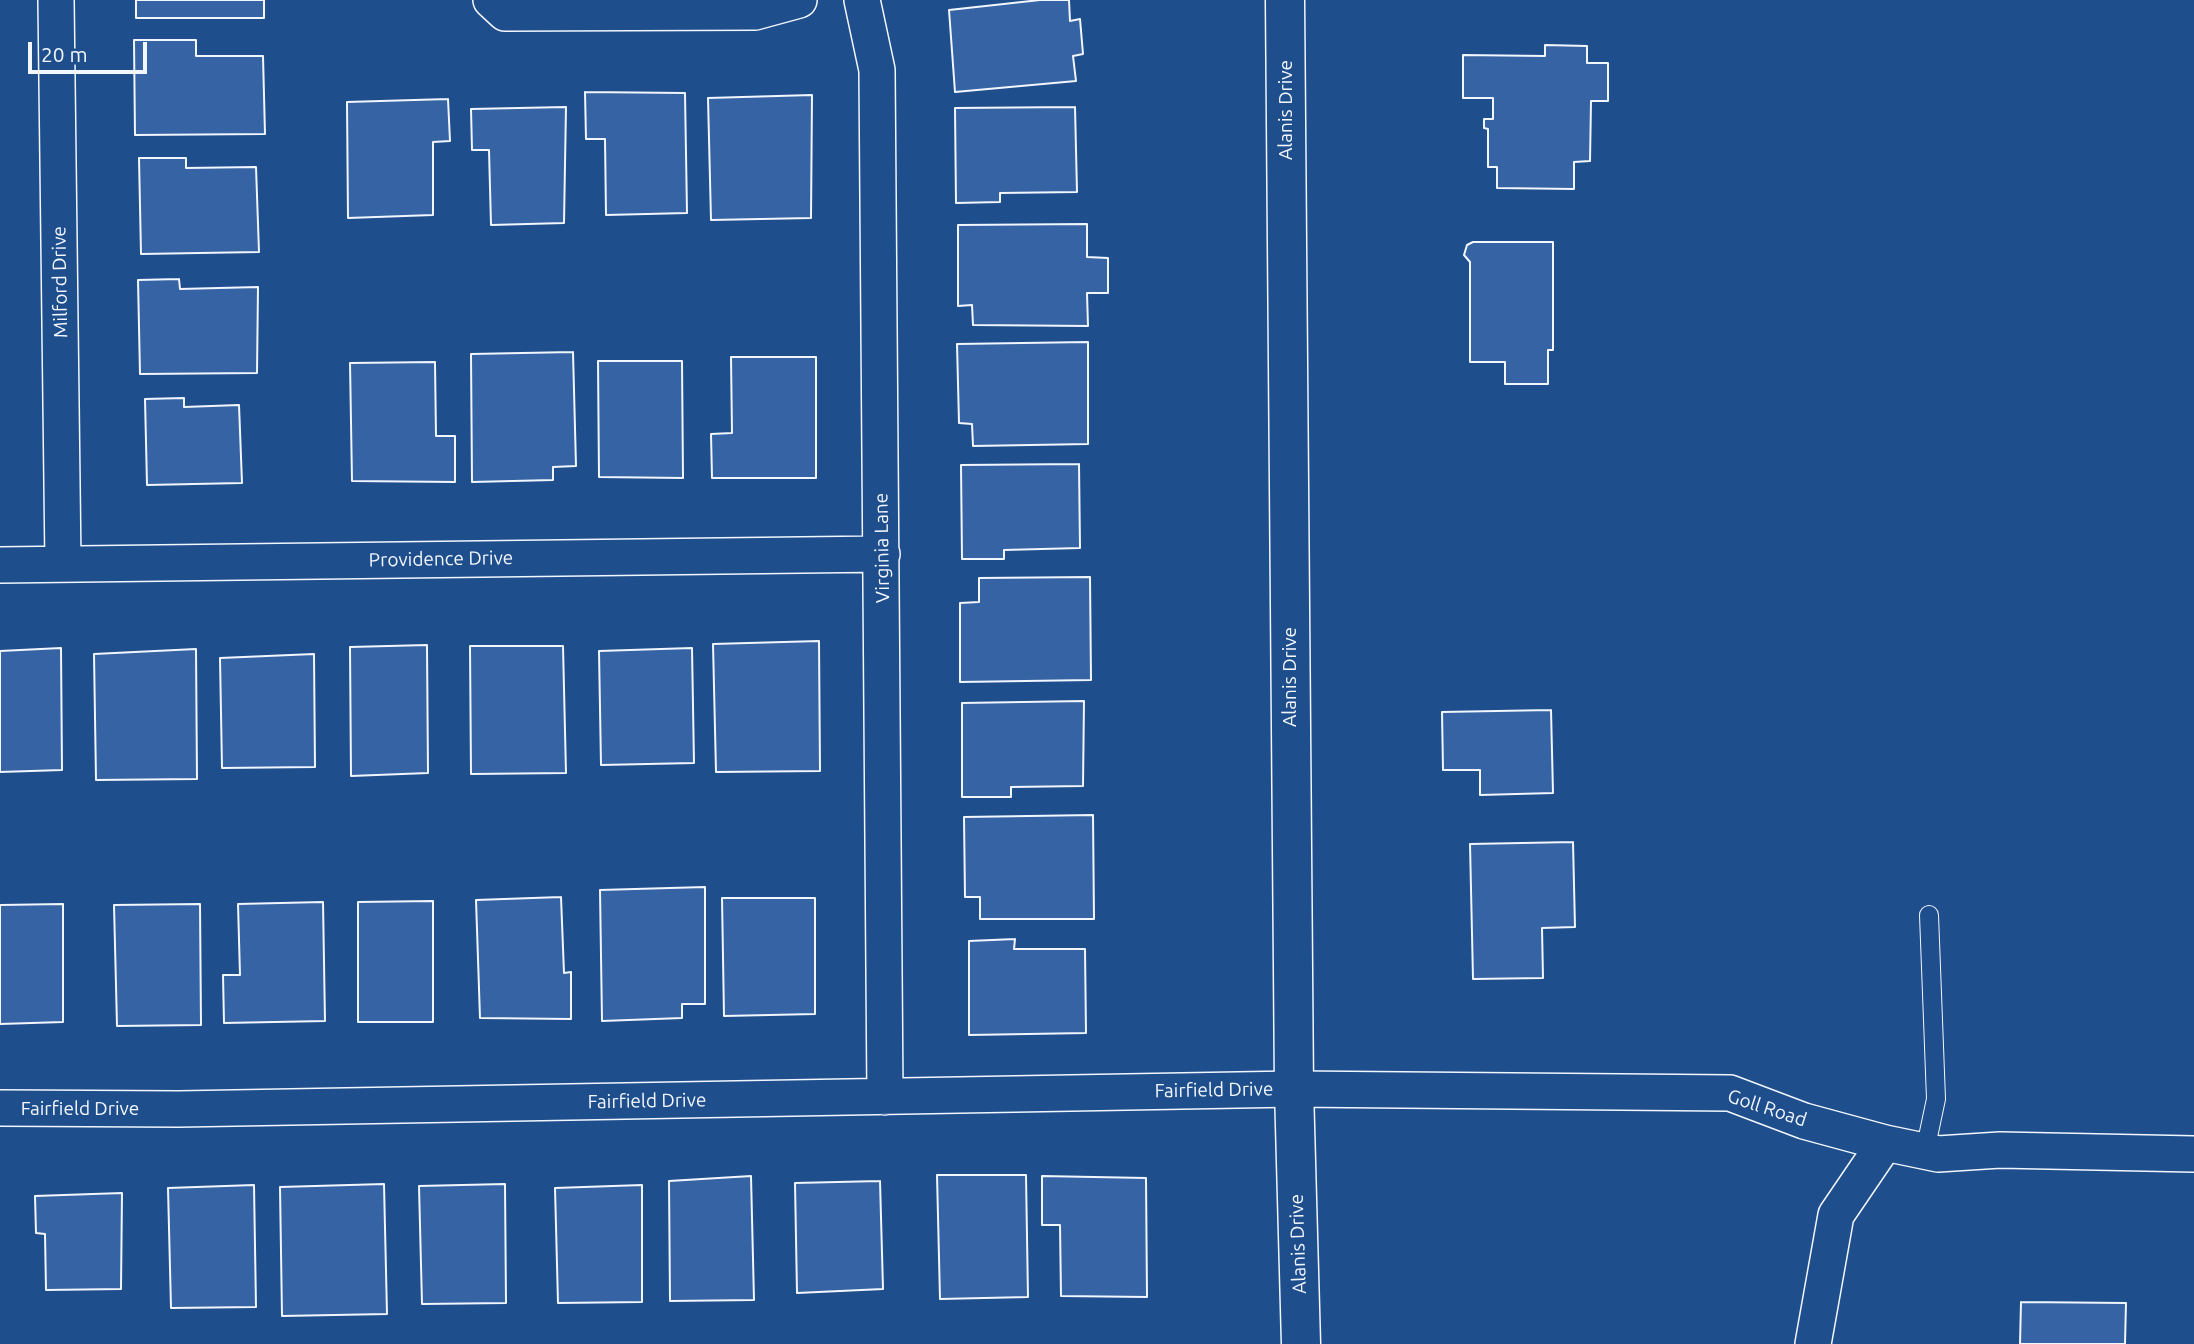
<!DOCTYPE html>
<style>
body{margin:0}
#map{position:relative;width:2194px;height:1344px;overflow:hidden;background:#1f4e8c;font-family:Ubuntu,sans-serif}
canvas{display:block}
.scale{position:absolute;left:28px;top:42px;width:119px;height:32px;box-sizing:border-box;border:4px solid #f2f6ff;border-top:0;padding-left:9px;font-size:21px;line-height:24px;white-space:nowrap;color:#f2f6ff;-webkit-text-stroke:5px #1f4e8c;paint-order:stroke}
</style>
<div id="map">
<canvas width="2194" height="1344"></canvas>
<div class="scale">20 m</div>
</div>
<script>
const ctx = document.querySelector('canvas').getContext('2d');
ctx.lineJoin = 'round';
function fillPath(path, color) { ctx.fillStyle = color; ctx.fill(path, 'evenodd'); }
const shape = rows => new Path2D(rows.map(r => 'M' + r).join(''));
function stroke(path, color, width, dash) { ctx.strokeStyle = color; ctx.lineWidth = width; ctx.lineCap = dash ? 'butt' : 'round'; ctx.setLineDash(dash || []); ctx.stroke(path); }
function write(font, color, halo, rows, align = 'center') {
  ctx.font = font + ' Ubuntu,sans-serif'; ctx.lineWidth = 5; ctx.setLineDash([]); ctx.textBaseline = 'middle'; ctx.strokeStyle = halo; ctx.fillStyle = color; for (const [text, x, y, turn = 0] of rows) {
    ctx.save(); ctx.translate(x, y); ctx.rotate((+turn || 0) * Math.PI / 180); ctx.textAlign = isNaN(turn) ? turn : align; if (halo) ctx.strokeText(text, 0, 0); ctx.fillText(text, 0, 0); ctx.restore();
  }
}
const building = shape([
 [136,0,264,0,264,18,136,18,136,0],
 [1040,0,1069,0,1070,21,1080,19,1083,54,1073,56,1076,81,955,92,949,10,1040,0],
 [134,40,196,40,196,56,263,56,265,134,135,135,134,40],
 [1545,45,1587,46,1587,63,1608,63,1608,101,1591,101,1590,161,1574,162,1574,189,1497,188,1497,167,1488,167,1488,129,1484,128,1484,119,1493,119,1493,98,1463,98,1463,55,1545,56,1545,45],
 [585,92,685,93,687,213,606,215,605,139,586,139,585,92],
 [812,95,811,218,711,220,708,98,812,95],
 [448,99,450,141,433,142,433,215,348,218,347,102,448,99],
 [566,107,564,223,491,225,489,150,472,150,471,109,566,107],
 [1075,107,1077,192,1000,193,1000,202,956,203,955,108,1075,107],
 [139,158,186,158,186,168,256,167,259,252,141,254,139,158],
 [1087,224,1087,257,1108,258,1108,293,1087,293,1088,326,973,325,972,305,958,306,958,225,1087,224],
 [1473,242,1553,242,1553,350,1548,350,1548,384,1505,384,1505,362,1470,362,1470,262,1464,255,1467,245,1473,242],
 [179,279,180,289,258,287,257,373,140,374,138,280,179,279],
 [1088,342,1088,444,973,446,972,424,959,423,957,344,1088,342],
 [573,352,576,466,553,467,553,480,472,482,471,354,573,352],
 [731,357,816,357,816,478,712,478,711,434,732,433,731,357],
 [598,361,682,361,683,478,599,477,598,361],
 [435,362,436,436,455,436,455,482,352,481,350,363,435,362],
 [184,398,184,407,239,405,242,483,147,485,145,399,184,398],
 [1079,464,1080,548,1004,550,1004,559,962,559,961,465,1079,464],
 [1090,577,1091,680,960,682,960,603,979,602,979,578,1090,577],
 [819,641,820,771,716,772,713,644,819,641],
 [427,645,428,773,351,776,350,647,427,645],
 [470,646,563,646,566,773,471,774,470,646],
 [61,648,62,770,0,772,0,651,61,648],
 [692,648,694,763,601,765,599,651,692,648],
 [196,649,197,779,96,780,94,654,196,649],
 [314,654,315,767,222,768,220,658,314,654],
 [1084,701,1083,786,1011,787,1011,797,962,797,962,703,1084,701],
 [1551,710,1553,793,1480,795,1480,770,1443,770,1442,712,1551,710],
 [1093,815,1094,919,980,919,980,897,965,897,964,817,1093,815],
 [1573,842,1575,927,1542,928,1543,978,1473,979,1470,844,1573,842],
 [705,887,705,1004,682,1004,682,1018,602,1021,600,890,705,887],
 [561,897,564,973,571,972,571,1019,480,1018,476,900,561,897],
 [722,898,815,898,815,1014,724,1016,722,898],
 [433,901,433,1022,358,1022,358,902,433,901],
 [323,902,325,1021,224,1023,223,975,240,975,238,904,323,902],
 [63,904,63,1022,0,1024,0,905,63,904],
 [200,904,201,1025,117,1026,114,905,200,904],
 [1015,939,1014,949,1085,949,1086,1033,969,1035,969,941,1015,939],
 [937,1175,1026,1175,1028,1297,940,1299,937,1175],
 [751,1176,754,1300,670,1301,669,1181,751,1176],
 [1042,1176,1146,1178,1147,1297,1061,1296,1060,1225,1042,1225,1042,1176],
 [880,1181,883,1289,797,1293,795,1183,880,1181],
 [384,1184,387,1314,282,1316,280,1187,384,1184],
 [505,1184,506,1303,422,1304,419,1186,505,1184],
 [254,1185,256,1307,171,1308,168,1188,254,1185],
 [642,1185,642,1302,558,1303,555,1188,642,1185],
 [122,1193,121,1289,46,1290,45,1234,36,1233,35,1196,122,1193],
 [2021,1302,2126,1303,2125,1344,2020,1344,2021,1302]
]);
fillPath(building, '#3563a3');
stroke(building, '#f2f6ff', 2);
const service = shape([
 [1925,1151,1936,1099,1929,915]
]);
const minor = shape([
 [56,0,63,564],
 [491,0,505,13,755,12,799,0],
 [862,0,877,70,885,1097],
 [0,565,882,554],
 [0,1108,179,1109,1294,1089,1730,1093,1804,1121,1885,1143,1938,1154,2000,1150,2194,1154],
 [1813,1344,1836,1215,1885,1143]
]);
const secondary = shape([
 [1285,0,1294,1089,1301,1344]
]);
stroke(service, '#f2f6ff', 20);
stroke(minor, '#f2f6ff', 38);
stroke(secondary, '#f2f6ff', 41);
stroke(service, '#1f4e8c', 18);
stroke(minor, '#1f4e8c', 35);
stroke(secondary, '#1f4e8c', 38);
write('19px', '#f2f6ff', '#1f4e8c', [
 ["Alanis Drive",1286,110,-90],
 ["Milford Drive",60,282,-91],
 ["Virginia Lane",882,548,-91],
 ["Providence Drive",441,559,-1],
 ["Alanis Drive",1290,677,-90],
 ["Fairfield Drive",1214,1090,-1],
 ["Fairfield Drive",647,1101,-1],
 ["Goll Road",1767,1108,18],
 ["Fairfield Drive",80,1109],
 ["Alanis Drive",1298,1244,-92]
]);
</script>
